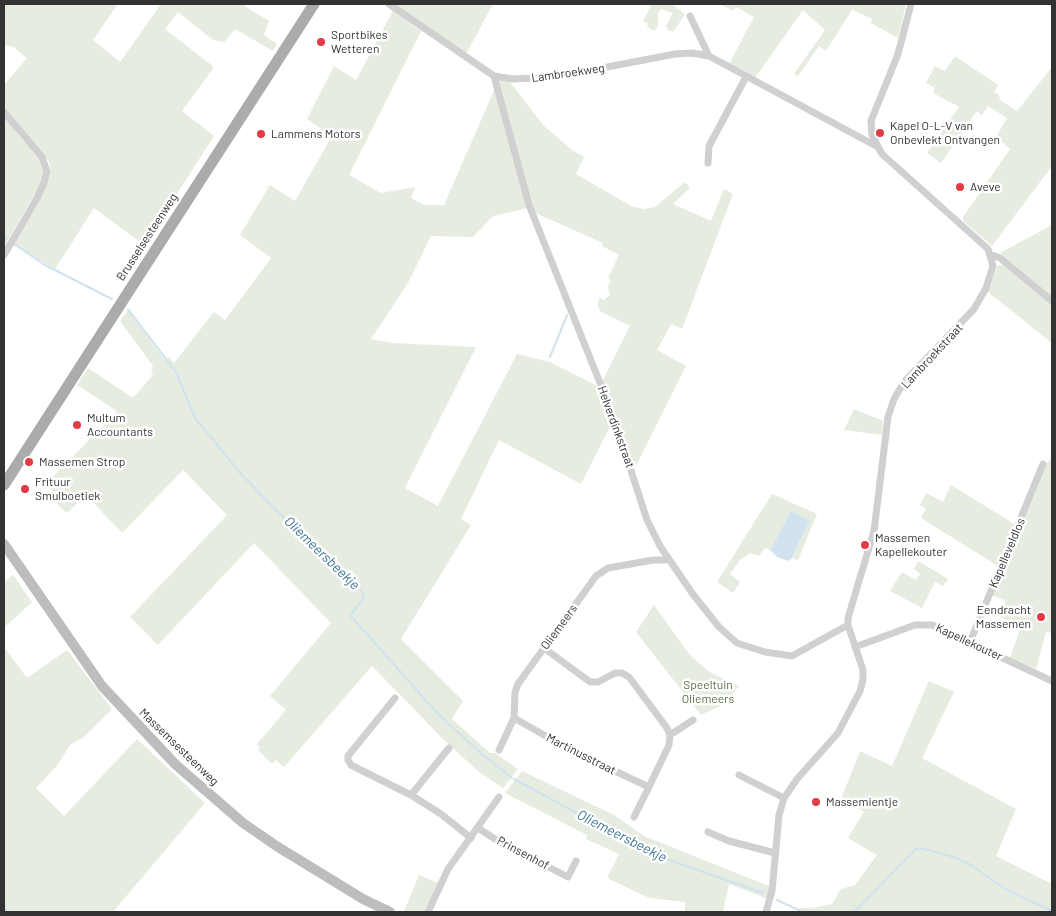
<!DOCTYPE html>
<style>
body{margin:0}
#map{position:relative;width:1056px;height:916px;overflow:hidden;background:#fff;font-family:Barlow,sans-serif}
canvas{display:block}
.frame{position:absolute;inset:0;border:5px solid #333;pointer-events:none}
</style>
<div id="map">
<canvas width="1056" height="916"></canvas>
<div class="frame"></div>
</div>
<script>
const ctx = document.querySelector('canvas').getContext('2d');
ctx.lineJoin = 'round';
function fillPath(path, color) { ctx.fillStyle = color; ctx.fill(path, 'evenodd'); }
const shape = rows => new Path2D(rows.map(r => 'M' + r).join(''));
function stroke(path, color, width, dash) { ctx.strokeStyle = color; ctx.lineWidth = width; ctx.lineCap = dash ? 'butt' : 'round'; ctx.setLineDash(dash || []); ctx.stroke(path); }
function write(font, color, halo, rows, align = 'center') {
  ctx.font = font + ' Barlow,sans-serif'; ctx.lineWidth = 5; ctx.setLineDash([]); ctx.textBaseline = 'middle'; ctx.strokeStyle = halo; ctx.fillStyle = color; for (const [text, x, y, turn = 0] of rows) {
    ctx.save(); ctx.translate(x, y); ctx.rotate((+turn || 0) * Math.PI / 180); ctx.textAlign = isNaN(turn) ? turn : align; if (halo) ctx.strokeText(text, 0, 0); ctx.fillText(text, 0, 0); ctx.restore();
  }
}
fillPath(shape([
 [4,4,118,4,93,40,120,62,161,4,241,4,269,21,264,35,277,44,273,51,235,29,224,42,213,40,178,12,165,29,214,67,182,111,214,136,144,245,94,208,55,269,13,244,48,182,51,169,48,160,4,107,4,85,27,58,13,47,4,45],
 [392,4,493,4,466,54],
 [652,4,672,4,685,14,674,31,669,31,666,26,673,13,664,10,660,10,658,14,658,26,654,31,647,27,648,23,643,21],
 [720,4,906,4,898,38,871,23,872,19,852,10,826,51,819,46,798,76,794,74,825,30,803,10,755,78,729,64,754,17,736,7,733,11],
 [393,11,421,31,349,175,381,193,415,187,411,198,424,205,444,205,495,88,528,208,493,216,473,237,431,236,408,283,371,339,392,343,476,347,405,488,438,506,517,354,550,362,599,387,613,421,581,484,499,440,461,519,471,525,401,639,463,701,452,719,490,753,495,753,518,769,503,788,479,772,444,740,372,666,284,767,276,760,272,764,258,750,260,748,257,744,286,710,270,696,331,623,254,543,158,645,130,617,227,515,183,470,122,533,86,495,67,513,52,499,56,495,46,484,117,411,77,385,88,368,133,398,153,375,151,371,153,366,120,321,128,310,165,360,169,357,174,363,214,312,225,320,271,258,240,235,270,185,295,201,332,136,307,119,334,66,356,80],
 [955,56,998,85,994,92,999,95,1000,100,1017,111,1052,67,1052,166,992,246,963,221,963,217,1010,149,996,137,1007,118,988,106,982,115,977,111,941,163,927,153,959,107,933,93,935,88,926,83,935,66,945,71],
 [500,80,510,82,544,126,572,150,584,157,576,174,631,206,644,209,655,207,685,182,690,188,673,204,711,221,724,189,733,194,682,329,671,324,657,350,686,366,634,470,618,420,602,382,630,326,600,311,598,305,599,298,604,300,610,295,608,287,611,280,608,278,619,255,602,246,603,243,533,212,499,82],
 [4,117,38,158,44,170,40,185,4,247],
 [1052,225,1051,267,1052,297,1000,253],
 [998,265,1003,265,1052,305,1052,343,988,292],
 [854,409,883,421,882,435,844,430],
 [1052,458,1052,633,1046,632,1036,669,1010,658,1021,627,1000,617,1006,601,992,595,1042,475,1049,460],
 [951,485,1016,525,998,566,921,518,926,509,920,505,926,493,943,502],
 [772,494,817,514,798,560,792,558,810,521,791,511,770,550,765,548,759,556,750,553,740,560,730,574,740,582,733,593,717,582],
 [918,561,948,579,943,586,935,582,922,608,890,591,902,572,916,580,920,574,914,569],
 [13,575,32,602,4,628,4,583],
 [654,605,689,654,708,671,739,686,726,703,701,715,636,632],
 [4,647,27,678,67,650,112,709,84,737,70,745,56,767,36,788,64,816,137,739,205,803,113,912,4,912],
 [929,681,954,692,922,758,1016,809,996,856,1052,884,1052,912,797,912,800,908,813,908,832,904,841,889,855,885,877,855,848,838,864,812,841,799,860,751,892,766],
 [522,771,614,815,644,836,771,887,768,899,729,884,723,912,685,912,685,902,649,898,607,878,619,854,586,839,587,835,505,793],
 [419,875,438,883,424,912,404,912]
]), '#e6ecdf');
fillPath(shape([
 [791,511,810,521,791,559,788,561,777,557,770,550]
]), '#cfe2ee');
stroke(shape([
 [4,237,7,239],
 [14,244,45,265,112,299],
 [128,309,176,372,195,418,241,474,317,552,362,591,364,598,350,615,438,714,482,754,512,778],
 [550,357,567,315],
 [514,779,652,854,763,893],
 [777,900,803,912],
 [4,907,8,912],
 [854,912,916,849,920,848,954,857,971,865,1005,889,1052,911]
]), '#cfe2ee', 2);
stroke(shape([
 [389,4,494,76,513,79,555,77,675,54,692,53,709,56,876,146],
 [690,16,709,56],
 [494,76,529,205,614,418,647,520,660,546,692,593,719,627,737,643,765,652,792,656,848,625],
 [4,112,42,157,47,171,44,183,36,200,4,255],
 [708,163,709,146,746,77],
 [992,255,1000,258,1052,301],
 [970,642,1043,464],
 [855,647,915,625,932,625,1052,681],
 [395,698,348,756,348,760,351,765,411,795,441,814,471,838],
 [514,718,574,752,649,787,669,745,670,735,667,728,629,677,622,673,615,673,598,682,590,682,544,648],
 [670,735,693,720],
 [499,750,514,718,515,692,518,684,596,576,608,568,653,560,669,560],
 [739,775,784,798],
 [411,795,449,748],
 [634,817,649,787],
 [478,828,501,843,568,877,576,861],
 [708,832,729,841,775,853],
 [428,912,448,869,499,797],
 [766,912,772,891,779,815,784,798,797,779,838,733,860,691,863,680,863,670,848,625,848,618,874,531,888,417,894,399,904,382,974,309,986,288,993,266,988,249,882,154,872,135,871,121,898,54,911,4]
]), '#d0d0d0', 7);
stroke(shape([
 [4,544,102,686,175,764,243,823,278,847,363,899,390,912]
]), '#bdbdbd', 10);
stroke(shape([
 [4,485,314,4]
]), '#ababab', 11);
for (const [x, y, r, color] of [
 [321,42,5,"#e63946"],
 [880,133,5,"#e63946"],
 [261,134,5,"#e63946"],
 [960,187,5,"#e63946"],
 [77,425,5,"#e63946"],
 [29,462,5,"#e63946"],
 [25,489,5,"#e63946"],
 [865,545,5,"#e63946"],
 [1041,617,5,"#e63946"],
 [816,802,5,"#e63946"]
]) { const dot = new Path2D(); dot.arc(x, y, r, 0, 2 * Math.PI); ctx.fillStyle = color; ctx.fill(dot); stroke(dot, '#fff', 2); }
write('12px', '#333', '#fff', [
 ["Sportbikes",331,35],
 ["Wetteren",331,49],
 ["Kapel O-L-V van",890,126],
 ["Onbevlekt Ontvangen",890,140],
 ["Lammens Motors",271,134],
 ["Aveve",970,187],
 ["Multum",87,418],
 ["Accountants",87,432],
 ["Massemen Strop",39,462],
 ["Frituur",35,482],
 ["Smulboetiek",35,496],
 ["Massemen",875,538],
 ["Kapellekouter",875,552],
 ["Eendracht",1031,610,"right"],
 ["Massemen",1031,624,"right"],
 ["Massemientje",826,802]
], 'left');
write('12px', '#333', '#fff', [
 ["Lambroekweg",568,73,-8],
 ["Brusselsesteenweg",147,237,-57],
 ["Lambroekstraat",932,356,-47],
 ["Helverdinkstraat",616,427,70],
 ["Kapelleveldlos",1007,553,-67],
 ["Oliemeers",559,627,-54],
 ["Kapellekouter",969,642,25],
 ["Massemsesteenweg",179,747,44],
 ["Martinusstraat",581,754,27],
 ["Prinsenhof",523,853,28]
]);
write('12px', '#56703f', '#fff', [
 ["Speeltuin",708,685],
 ["Oliemeers",708,699]
]);
write('italic 14px', '#3f7597', '#fff', [
 ["Oliemeersbeekje",322,553,44],
 ["Oliemeersbeekje",622,836,27]
]);
</script>
